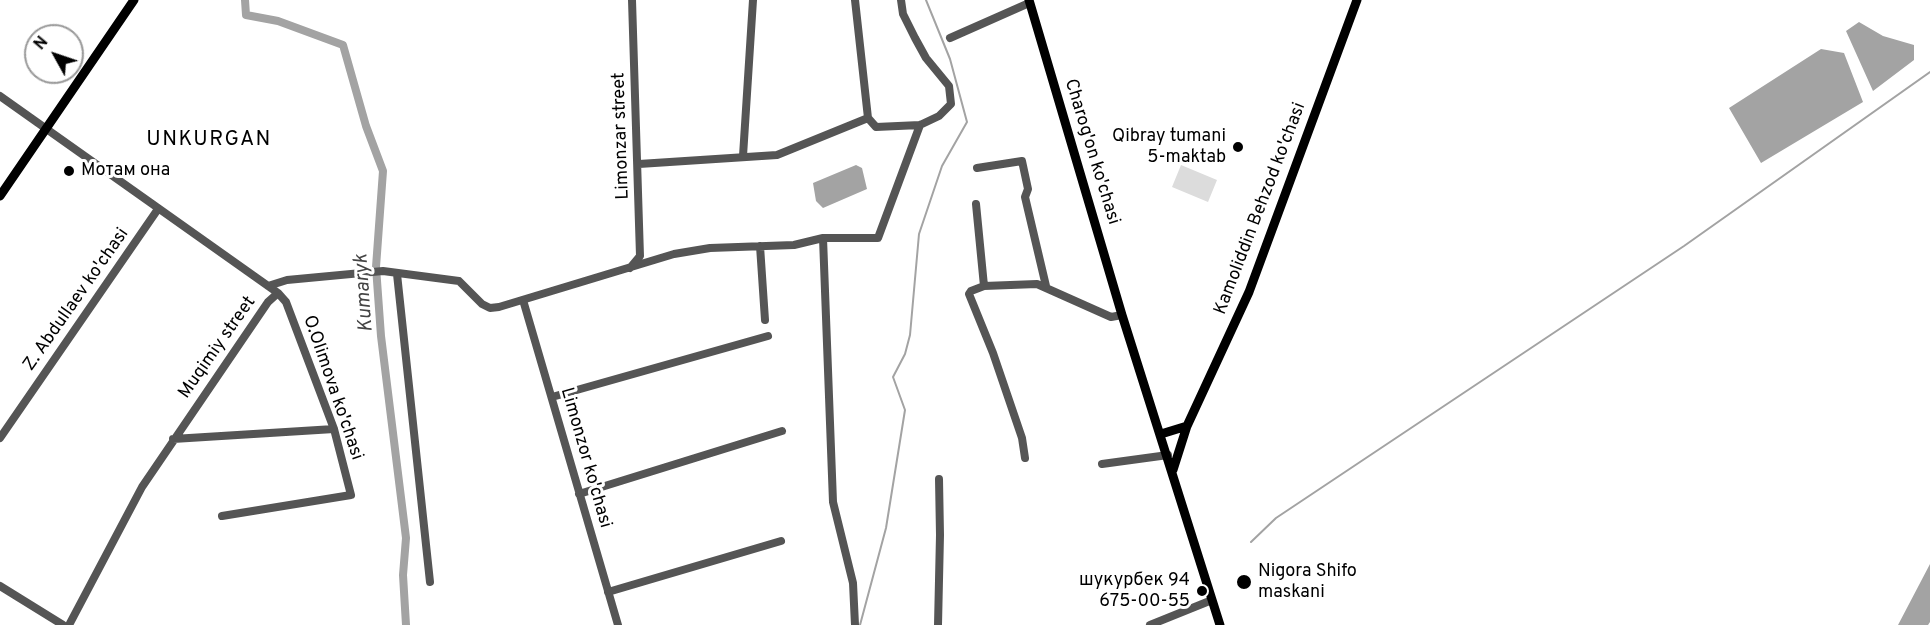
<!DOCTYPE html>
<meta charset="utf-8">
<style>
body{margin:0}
#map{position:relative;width:1930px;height:625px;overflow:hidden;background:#fff;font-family:Overpass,sans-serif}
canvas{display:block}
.north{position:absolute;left:24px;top:24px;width:60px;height:60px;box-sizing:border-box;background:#fff;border:2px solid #999;border-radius:50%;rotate:310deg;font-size:16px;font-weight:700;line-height:24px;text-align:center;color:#000}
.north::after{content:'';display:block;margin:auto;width:21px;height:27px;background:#000;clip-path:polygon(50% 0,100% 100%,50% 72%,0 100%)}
</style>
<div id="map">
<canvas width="1930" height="625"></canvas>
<div class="north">N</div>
</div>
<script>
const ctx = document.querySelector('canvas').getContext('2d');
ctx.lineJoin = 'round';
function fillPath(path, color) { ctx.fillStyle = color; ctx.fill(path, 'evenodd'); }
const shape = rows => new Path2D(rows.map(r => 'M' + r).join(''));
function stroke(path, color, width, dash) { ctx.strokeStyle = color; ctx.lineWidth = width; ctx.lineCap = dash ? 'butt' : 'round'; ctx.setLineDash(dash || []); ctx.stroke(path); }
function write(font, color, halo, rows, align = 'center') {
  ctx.font = font + ' Overpass,sans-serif'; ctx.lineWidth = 6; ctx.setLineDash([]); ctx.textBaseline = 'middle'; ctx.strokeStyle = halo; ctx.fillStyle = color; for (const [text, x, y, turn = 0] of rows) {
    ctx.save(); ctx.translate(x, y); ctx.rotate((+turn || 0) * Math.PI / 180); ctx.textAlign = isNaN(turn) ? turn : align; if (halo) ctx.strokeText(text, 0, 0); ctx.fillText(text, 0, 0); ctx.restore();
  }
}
fillPath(shape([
 [1181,165,1217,180,1208,202,1172,187]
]), '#dcdcdc');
fillPath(shape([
 [1859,22,1883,36,1914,45,1914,60,1873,91,1846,31],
 [1821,49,1844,53,1863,102,1761,163,1729,108],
 [856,165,862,168,867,189,823,208,816,201,813,183],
 [1930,564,1930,622,1928,625,1898,625]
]), '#a3a3a3');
stroke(shape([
 [1251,542,1276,518,1684,246,1930,72],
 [860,625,886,528,905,410,893,377,905,354,910,335,919,234,942,166,967,122,950,59,926,0]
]), '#a3a3a3', 2);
stroke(shape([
 [245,0,246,15,278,21,343,45,366,126,383,171,376,267,381,336,406,538,403,575,406,625]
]), '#a3a3a3', 8);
stroke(shape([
 [855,0,868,118,876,127,920,125,939,116,951,104,949,86,926,58,915,38,903,14,901,0],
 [950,38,1029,3],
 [0,96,278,293,286,302,334,429,351,495,222,516],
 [743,156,753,0],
 [639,164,777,155,868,118],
 [977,168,1022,161,1028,189,1025,197,1046,286],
 [976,204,984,286],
 [823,238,833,502,853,583,855,625],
 [760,246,765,320],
 [630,268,640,256,632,0],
 [397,274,430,582],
 [268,286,287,280,383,271,459,281,482,304,490,308,499,307,674,254,710,248,794,245,823,238,878,238,920,125],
 [523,300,618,625],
 [552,397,768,336],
 [0,438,158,209],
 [173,439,334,429],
 [1025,458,1022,438,993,353,969,294,971,291,984,286,1037,284,1111,317,1122,315],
 [1102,464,1168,455],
 [579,494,782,431],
 [0,586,63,625],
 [608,592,781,541],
 [69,625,142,487,268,302,278,293],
 [938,625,940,535,939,479],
 [1150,625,1212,600]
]), '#555', 8);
stroke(shape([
 [1029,0,1122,315,1220,625],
 [0,196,134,0],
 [1161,434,1187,426],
 [1173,470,1187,426,1249,292,1357,0]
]), '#000', 9);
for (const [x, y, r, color] of [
 [1238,147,6,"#000"],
 [69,171,6,"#000"],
 [1244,582,8,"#000"],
 [1202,591,6,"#000"]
]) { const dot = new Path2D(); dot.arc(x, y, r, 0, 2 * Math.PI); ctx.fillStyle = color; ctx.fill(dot); stroke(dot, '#fff', 2); }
write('18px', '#000', '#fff', [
 ["Limonzar street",622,136,-92],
 ["Charog'on ko'chasi",1091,152,73],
 ["Kamoliddin Behzod ko'chasi",1261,209,-69],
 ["Z. Abdullaev ko'chasi",77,300,-55],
 ["Muqimiy street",218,348,-55],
 ["O.Olimova ko'chasi",332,388,71],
 ["Limonzor ko'chasi",585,458,74]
]);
write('18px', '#000', '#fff', [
 ["Qibray tumani",1226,137],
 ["5-maktab",1226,158],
 ["Мотам она",81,171,"left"],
 ["Nigora Shifo",1258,572,"left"],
 ["maskani",1258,593,"left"],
 ["шукурбек 94",1190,581],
 ["675-00-55",1190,602]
], 'right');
write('italic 20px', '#444', '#fff', [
 ["Kumaryk",365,293,-94]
]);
ctx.letterSpacing = '1.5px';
write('21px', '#000', '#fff', [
 ["UNKURGAN",209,141]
]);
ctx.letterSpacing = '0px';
</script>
